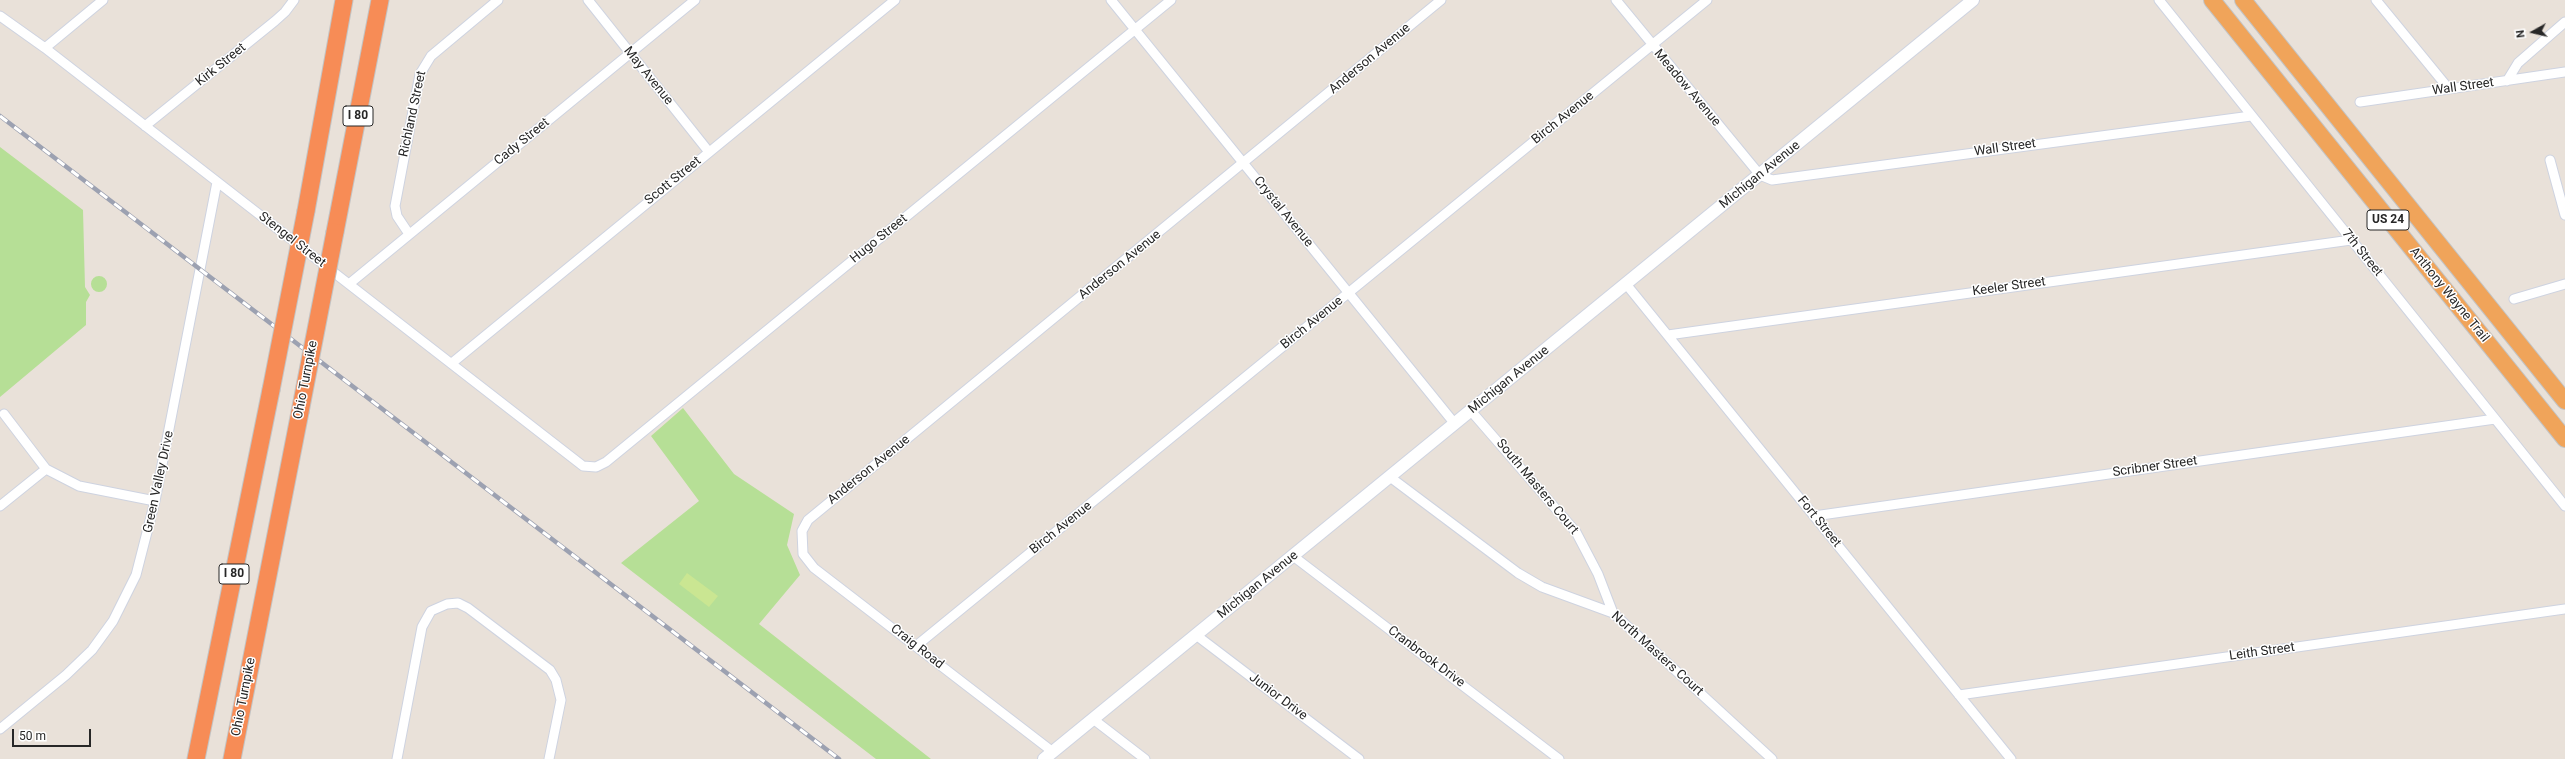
<!DOCTYPE html>
<style>
body{margin:0}
#map{position:relative;width:2565px;height:759px;overflow:hidden;background:#e9e1d9;font-family:Roboto,sans-serif}
canvas{display:block}
.north{position:absolute;left:2513px;top:12px;width:40px;height:40px;-webkit-text-stroke:3px #fff;paint-order:stroke;rotate:262deg;font-size:11px;font-weight:700;line-height:16px;text-align:center;color:#272727}
.north::after{content:'';display:block;margin:auto;width:14px;height:18px;background:#272727;clip-path:polygon(50% 0,100% 100%,50% 72%,0 100%)}
.scale{position:absolute;left:12px;top:729px;width:79px;height:18px;box-sizing:border-box;border:2px solid #272727;border-top:0;padding-left:5px;font-size:12px;line-height:14px;white-space:nowrap;color:#272727;-webkit-text-stroke:3px #fff;paint-order:stroke}
</style>
<div id="map">
<canvas width="2565" height="759"></canvas>
<div class="north">N</div>
<div class="scale">50 m</div>
</div>
<script>
const ctx = document.querySelector('canvas').getContext('2d');
ctx.lineJoin = 'round';
function fillPath(path, color) { ctx.fillStyle = color; ctx.fill(path, 'evenodd'); }
const shape = rows => new Path2D(rows.map(r => 'M' + r).join(''));
function stroke(path, color, width, dash) { ctx.strokeStyle = color; ctx.lineWidth = width; ctx.lineCap = dash ? 'butt' : 'round'; ctx.setLineDash(dash || []); ctx.stroke(path); }
function write(font, color, halo, rows, align = 'center') {
  ctx.font = font + ' Roboto,sans-serif'; ctx.lineWidth = 3; ctx.setLineDash([]); ctx.textBaseline = 'middle'; ctx.strokeStyle = halo; ctx.fillStyle = color; for (const [text, x, y, turn = 0] of rows) {
    ctx.save(); ctx.translate(x, y); ctx.rotate((+turn || 0) * Math.PI / 180); ctx.textAlign = isNaN(turn) ? turn : align; if (halo) ctx.strokeText(text, 0, 0); ctx.fillText(text, 0, 0); ctx.restore();
  }
}
fillPath(shape([
 [0,147,83,210,85,287,90,295,86,302,86,325,0,397],
 '91 284a8 8 0 1 1 16 0a8 8 0 1 1-16 0Z',
 [683,408,734,474,794,514,787,545,800,575,759,624,931,759,876,759,621,563,699,501,651,436]
]), '#b6df96');
fillPath(shape([
 [687,573,718,596,709,607,679,584]
]), '#cae692');
const minor = shape([
 [588,0,709,152],
 [1111,0,1455,424],
 [1616,0,1760,175,1772,180,2251,116],
 [2159,0,2565,506],
 [2376,0,2449,89],
 [0,16,45,48,583,466,596,467,606,462,1171,0],
 [45,48,103,0],
 [2507,81,2518,63,2565,22],
 [2360,102,2565,72],
 [145,126,275,21,285,12,294,0],
 [2550,160,2565,215],
 [409,234,397,216,395,206,420,74,431,56,498,0],
 [349,284,695,0],
 [1626,284,2011,759],
 [2514,299,2565,284],
 [1668,335,2351,240],
 [452,363,895,0],
 [1471,411,1576,532,1598,574,1613,613],
 [4,414,46,469,79,486,155,501],
 [1390,477,1518,573,1542,587,1613,613,1772,759],
 [0,506,46,469],
 [1814,516,2495,419],
 [1293,556,1559,759],
 [1196,635,1359,759],
 [916,646,1707,0],
 [1959,695,2565,609],
 [1093,719,1145,759],
 [0,729,66,675,92,650,113,621,136,575,155,501,217,182],
 [1053,752,814,568,803,554,802,531,808,520,1441,0],
 [397,759,422,627,431,611,447,604,458,603,468,608,550,670,556,680,561,700,549,759]
]);
const tertiary = shape([
 [1044,759,1973,0]
]);
const trunk = shape([
 [2212,0,2565,439],
 [2243,0,2565,401]
]);
const motorway = shape([
 [306,211,344,0],
 [335,232,380,0],
 [196,759,271,390],
 [232,759,300,412]
]);
stroke(minor, '#ced3e0', 11);
stroke(tertiary, '#ced3e0', 14);
stroke(trunk, '#c3c3c3', 18);
stroke(motorway, '#c3c3c3', 19);
stroke(minor, '#fff', 9);
stroke(tertiary, '#fff', 12);
stroke(trunk, '#f0a45a', 16);
stroke(motorway, '#f78c56', 17);
const rail = shape([
 [0,116,839,759]
]);
stroke(rail, '#9ca1b1', 4.5);
stroke(rail, '#fff', 3, [9]);
const motorwayBridge = shape([
 [271,390,306,211],
 [300,412,335,232]
]);
stroke(motorwayBridge, '#c3c3c3', 19, []);
stroke(motorwayBridge, '#f78c56', 17);
for (const [x, y, w] of [
 [358,116,30],
 [2388,220,42],
 [234,574,30]
]) { const box = new Path2D(); box.roundRect(x - w / 2, y - 10, w, 20, 3); ctx.fillStyle = '#fff'; ctx.fill(box); stroke(box, '#272727', 1); }
write('bold 12px', '#272727', null, [
 ["I 80",358,116],
 ["US 24",2388,220],
 ["I 80",234,574]
]);
write('13px', '#272727', '#fff', [
 ["Anderson Avenue",1370,59,-40],
 ["Kirk Street",221,65,-39],
 ["May Avenue",648,76,51],
 ["Wall Street",2463,87,-8],
 ["Meadow Avenue",1687,88,50],
 ["Richland Street",413,114,-78],
 ["Birch Avenue",1563,118,-39],
 ["Cady Street",522,142,-39],
 ["Wall Street",2005,148,-8],
 ["Michigan Avenue",1760,175,-39],
 ["Scott Street",673,181,-39],
 ["Crystal Avenue",1283,212,51],
 ["Hugo Street",879,239,-39],
 ["Stengel Street",292,240,38],
 ["7th Street",2362,253,51],
 ["Anderson Avenue",1120,265,-39],
 ["Keeler Street",2009,287,-8],
 ["Anthony Wayne Trail",2449,295,51],
 ["Birch Avenue",1312,323,-39],
 ["Ohio Turnpike",306,380,-79],
 ["Michigan Avenue",1509,380,-39],
 ["Scribner Street",2155,467,-8],
 ["Anderson Avenue",869,470,-39],
 ["Green Valley Drive",159,482,-78],
 ["South Masters Court",1537,487,50],
 ["Fort Street",1819,522,51],
 ["Birch Avenue",1061,528,-39],
 ["Michigan Avenue",1258,585,-39],
 ["Craig Road",917,647,38],
 ["Leith Street",2262,652,-8],
 ["North Masters Court",1657,654,42],
 ["Cranbrook Drive",1426,657,37],
 ["Ohio Turnpike",244,697,-79],
 ["Junior Drive",1278,697,37]
]);
</script>
